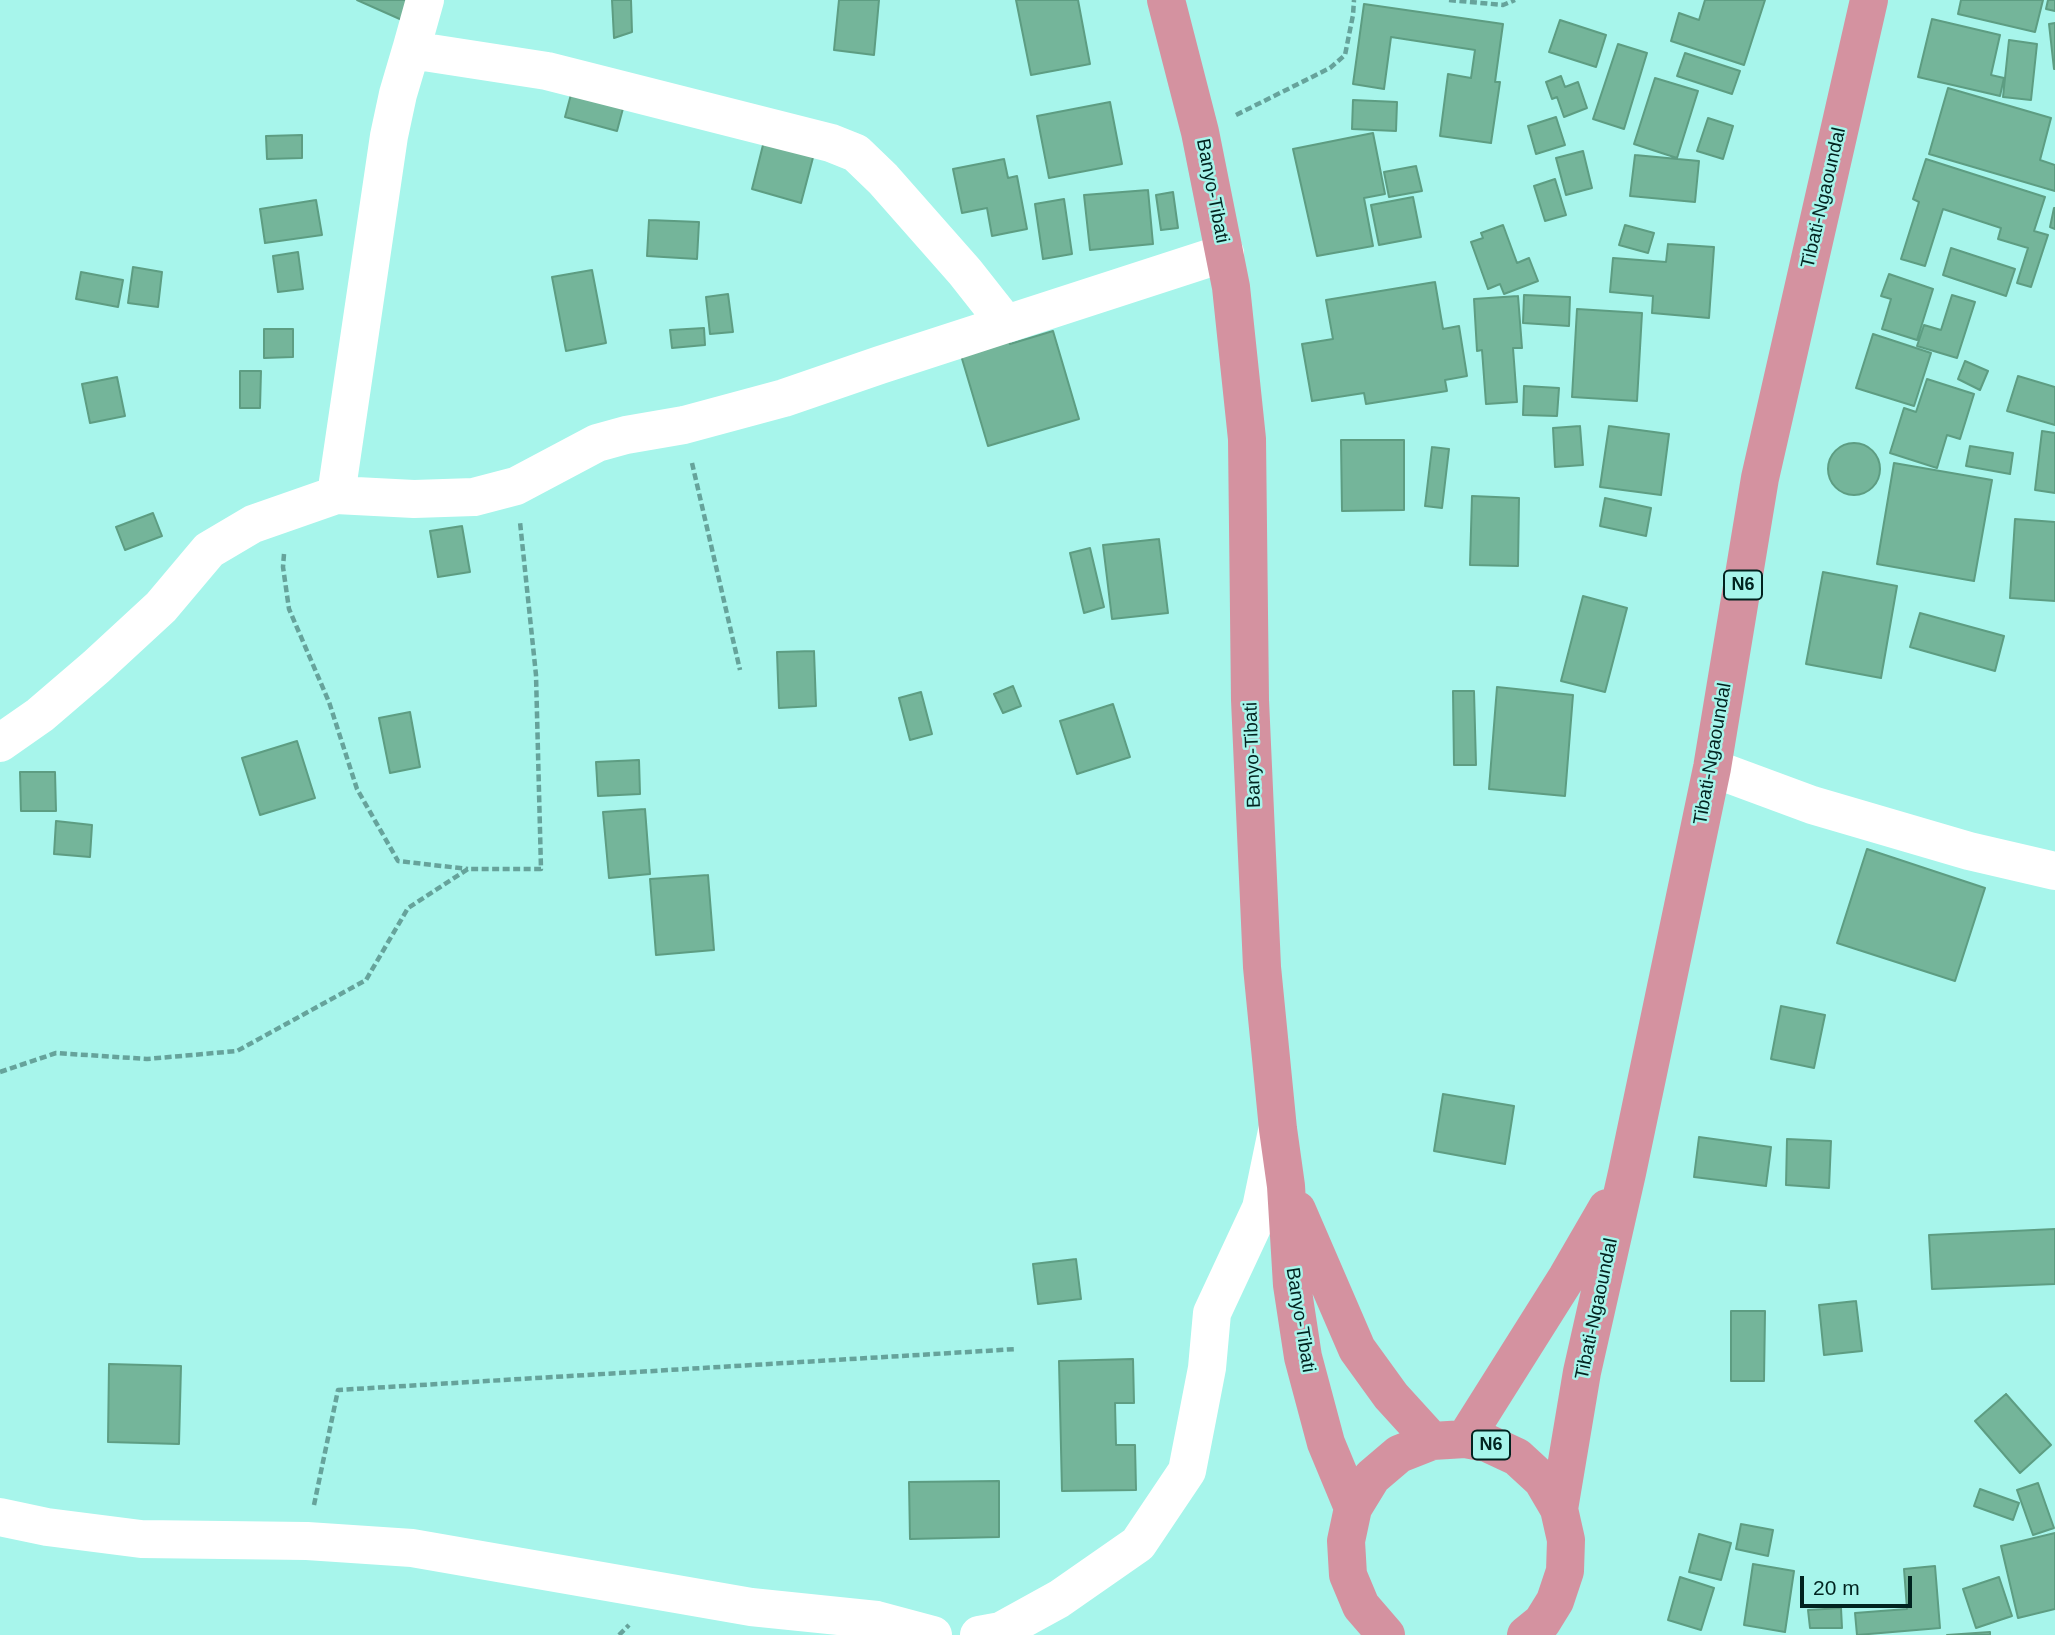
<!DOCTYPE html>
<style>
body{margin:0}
#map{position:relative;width:2055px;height:1635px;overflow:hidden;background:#a7f5eb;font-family:Arial,sans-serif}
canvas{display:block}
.scale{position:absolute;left:1800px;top:1576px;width:112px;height:32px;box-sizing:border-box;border:4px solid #01231f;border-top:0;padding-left:9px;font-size:21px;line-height:24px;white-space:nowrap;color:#01231f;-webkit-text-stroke:5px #a7f5eb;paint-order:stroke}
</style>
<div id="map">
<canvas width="2055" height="1635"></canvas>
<div class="scale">20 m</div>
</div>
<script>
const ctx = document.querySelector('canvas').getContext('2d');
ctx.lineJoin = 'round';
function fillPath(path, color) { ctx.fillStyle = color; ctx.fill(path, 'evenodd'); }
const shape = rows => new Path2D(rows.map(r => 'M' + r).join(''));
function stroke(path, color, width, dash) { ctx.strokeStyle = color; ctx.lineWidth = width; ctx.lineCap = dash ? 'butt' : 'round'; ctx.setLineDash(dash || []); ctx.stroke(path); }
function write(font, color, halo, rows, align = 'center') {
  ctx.font = font + ' Arial,sans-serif'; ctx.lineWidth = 5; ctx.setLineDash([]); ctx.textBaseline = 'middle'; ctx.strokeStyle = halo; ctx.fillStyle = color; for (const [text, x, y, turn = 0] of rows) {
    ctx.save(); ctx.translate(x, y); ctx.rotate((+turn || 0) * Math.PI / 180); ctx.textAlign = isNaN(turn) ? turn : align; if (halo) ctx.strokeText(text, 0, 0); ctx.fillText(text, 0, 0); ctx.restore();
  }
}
const building = shape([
 [357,0,412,0,402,20,357,0],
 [612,0,631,0,632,32,614,38,612,0],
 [839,0,879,0,874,55,834,50,839,0],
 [1016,0,1078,0,1090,64,1031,75,1016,0],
 [1705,0,1765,0,1744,65,1671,41,1679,13,1699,20,1705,0],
 [1961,0,2043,0,2035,32,1958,14,1961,0],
 [2048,0,2055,0,2055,11,2046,9,2048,0],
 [1364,4,1503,24,1495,82,1500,82,1491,143,1440,136,1448,74,1471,78,1475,50,1391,37,1384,89,1353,84,1364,4],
 [1932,19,2000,35,1991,75,2004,78,2000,96,1918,77,1932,19],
 [1560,20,1606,35,1596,67,1549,52,1560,20],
 [2055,23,2055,69,2054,69,2049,24,2055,23],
 [2009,40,2037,44,2031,100,2003,97,2009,40],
 [1618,44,1647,53,1624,129,1593,119,1618,44],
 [1685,53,1740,71,1732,94,1677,76,1685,53],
 [1561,76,1565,87,1578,82,1587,108,1564,117,1557,97,1552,99,1546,82,1561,76],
 [1655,78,1698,91,1677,158,1634,144,1655,78],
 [574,83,626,97,617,131,565,117,574,83],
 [1948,88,2051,118,2040,160,2055,165,2055,191,1929,154,1948,88],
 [1353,100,1397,102,1396,131,1352,129,1353,100],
 [1110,102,1122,164,1049,178,1037,116,1110,102],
 [1556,117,1565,145,1536,154,1528,126,1556,117],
 [1708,118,1733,126,1723,159,1697,151,1708,118],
 [1373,133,1385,194,1364,198,1373,246,1317,256,1293,149,1373,133],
 [302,135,302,158,267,159,266,136,302,135],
 [765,137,815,150,801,203,752,189,765,137],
 [1583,151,1592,188,1566,195,1556,158,1583,151],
 [1635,155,1699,161,1695,202,1630,196,1635,155],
 [1004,159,1008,178,1017,176,1027,229,992,236,987,208,962,213,953,169,1004,159],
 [1926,159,2045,197,2034,231,2048,235,2031,287,2017,283,2028,248,1998,239,2001,228,1943,209,1925,266,1901,259,1919,202,1913,199,1926,159],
 [1416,166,1422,191,1389,197,1384,172,1416,166],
 [1555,179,1566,215,1545,221,1534,186,1555,179],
 [1148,190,1153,244,1090,250,1084,195,1148,190],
 [1173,192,1178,228,1161,230,1156,195,1173,192],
 [1413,197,1421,237,1379,245,1371,205,1413,197],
 [1064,199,1072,254,1043,259,1035,204,1064,199],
 [316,200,322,235,265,243,260,209,316,200],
 [2054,208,2055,208,2055,229,2050,227,2054,208],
 [649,220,699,222,697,259,647,256,649,220],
 [1503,225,1517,263,1529,258,1538,281,1504,294,1500,284,1488,289,1471,242,1483,238,1481,233,1503,225],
 [1625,225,1654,233,1648,253,1619,245,1625,225],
 [1668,244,1714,247,1709,318,1652,313,1653,296,1610,292,1613,258,1666,262,1668,244],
 [1951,248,2015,269,2006,296,1943,275,1951,248],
 [298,252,303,289,278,292,273,256,298,252],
 [133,267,162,272,158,307,128,303,133,267],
 [592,270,606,343,566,351,552,277,592,270],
 [81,272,123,280,118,307,76,299,81,272],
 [1889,274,1933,289,1917,340,1882,329,1891,299,1881,296,1889,274],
 [1435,282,1443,329,1459,326,1467,376,1445,380,1447,391,1366,404,1364,393,1312,401,1302,344,1333,339,1326,300,1435,282],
 [728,294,733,332,710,334,706,297,728,294],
 [1524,295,1570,297,1569,326,1523,323,1524,295],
 [1952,295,1975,302,1957,358,1917,346,1924,325,1941,330,1952,295],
 [1518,296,1522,348,1513,348,1517,402,1486,404,1482,350,1477,351,1474,299,1518,296],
 [1577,309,1642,313,1637,401,1572,397,1577,309],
 [704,328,705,345,672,348,670,330,704,328],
 [264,329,293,329,293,357,264,358,264,329],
 [1053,331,1079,419,988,446,960,352,1008,338,1010,344,1053,331],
 [1873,334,1931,353,1914,406,1856,388,1873,334],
 [1965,361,1988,371,1980,390,1958,379,1965,361],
 [240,371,261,371,260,408,240,408,240,371],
 [2018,376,2055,387,2055,425,2007,411,2018,376],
 [117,377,125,416,90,423,82,384,117,377],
 [1927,379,1974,394,1960,439,1947,435,1937,468,1890,453,1904,408,1916,412,1927,379],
 [1524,386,1559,388,1557,416,1523,415,1524,386],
 [1580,426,1583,465,1555,467,1553,428,1580,426],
 [1609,426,1669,434,1661,495,1600,487,1609,426],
 [2042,431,2055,433,2055,493,2035,490,2042,431],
 [1341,440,1404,440,1404,510,1342,511,1341,440],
 '1828 469a26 26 0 1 1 52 0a26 26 0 1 1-52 0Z',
 [1970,446,2013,453,2010,474,1966,466,1970,446],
 [1432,447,1449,449,1442,508,1425,506,1432,447],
 [1894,463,1992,480,1974,581,1877,564,1894,463],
 [1472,496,1519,498,1518,566,1470,565,1472,496],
 [1605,498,1651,508,1646,536,1600,526,1605,498],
 [153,513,162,536,125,550,116,527,153,513],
 [2015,519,2055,522,2055,601,2010,598,2015,519],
 [462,526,470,572,438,577,430,531,462,526],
 [1159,539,1168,613,1112,619,1103,545,1159,539],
 [1090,548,1104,607,1084,613,1070,553,1090,548],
 [1823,572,1897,586,1881,678,1806,664,1823,572],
 [1583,596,1627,608,1605,692,1561,681,1583,596],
 [1920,613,2004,636,1995,671,1910,647,1920,613],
 [814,651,816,706,779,708,777,652,814,651],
 [1013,686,1021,706,1003,713,994,694,1013,686],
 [1497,687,1573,695,1565,796,1489,789,1497,687],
 [1453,691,1474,691,1476,765,1454,765,1453,691],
 [921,692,932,734,910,740,899,698,921,692],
 [1113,704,1130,757,1077,774,1060,721,1113,704],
 [410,712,420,767,390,773,379,718,410,712],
 [297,741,315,798,260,815,242,758,297,741],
 [639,760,640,794,598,796,596,762,639,760],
 [20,772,55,772,56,811,21,811,20,772],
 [645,809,650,874,609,878,603,812,645,809],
 [56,821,92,825,90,857,54,854,56,821],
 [1867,849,1985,888,1955,981,1837,943,1867,849],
 [708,875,714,950,656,955,650,879,708,875],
 [1781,1006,1825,1015,1814,1068,1771,1059,1781,1006],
 [1443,1094,1514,1106,1505,1164,1434,1151,1443,1094],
 [1699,1137,1771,1147,1766,1186,1694,1177,1699,1137],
 [1787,1139,1831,1141,1829,1188,1786,1185,1787,1139],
 [2055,1229,2055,1284,1932,1289,1929,1235,2055,1229],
 [1076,1259,1081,1299,1038,1304,1033,1264,1076,1259],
 [1856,1301,1862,1351,1824,1355,1819,1305,1856,1301],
 [1731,1311,1765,1311,1764,1381,1731,1381,1731,1311],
 [1133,1359,1134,1403,1115,1403,1116,1445,1135,1445,1136,1490,1062,1491,1059,1361,1133,1359],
 [109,1364,181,1366,179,1444,108,1442,109,1364],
 [2006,1394,2051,1445,2020,1473,1975,1421,2006,1394],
 [999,1481,999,1537,910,1539,909,1482,999,1481],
 [2038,1483,2054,1528,2033,1535,2017,1490,2038,1483],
 [1980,1489,2019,1503,2013,1520,1974,1506,1980,1489],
 [1741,1524,1773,1530,1768,1556,1736,1549,1741,1524],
 [2055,1533,2055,1609,2018,1618,2001,1546,2055,1533],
 [1699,1534,1731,1543,1721,1580,1689,1572,1699,1534],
 [1753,1564,1794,1571,1785,1632,1744,1625,1753,1564],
 [1935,1566,1940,1628,1857,1635,1855,1613,1907,1609,1904,1569,1935,1566],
 [1680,1577,1714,1588,1701,1630,1668,1620,1680,1577],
 [1999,1577,2012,1616,1976,1628,1963,1589,1999,1577],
 [1841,1608,1842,1628,1810,1628,1808,1610,1841,1608],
 [1990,1632,1990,1635,1947,1635,1990,1632]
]);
fillPath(building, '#74b59a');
stroke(building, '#5d9d82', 2);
stroke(shape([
 [1449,0,1503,5,1515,0],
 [1236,115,1330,68,1345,55,1353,15,1354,0],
 [692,463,740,670],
 [284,554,283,567,289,609,329,702,357,789,398,861,468,869],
 [0,1072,56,1053,147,1059,237,1051,366,980,408,908,468,869,541,869,536,675,520,522],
 [314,1505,338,1390,1017,1349],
 [619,1635,629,1625]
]), '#66a39b', 4.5, [7, 3.5]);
stroke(shape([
 [411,50,425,0],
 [336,495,389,136,398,94,411,50,547,71,831,143,856,153,883,179,965,272,1006,324],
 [0,743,40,715,96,667,161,607,209,550,253,524,336,495,414,499,474,497,516,486,597,443,626,435,684,425,784,398,880,365,1225,253],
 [1712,768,1812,805,1969,851,2055,871],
 [0,1517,47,1527,141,1539,307,1541,412,1548,751,1607,877,1620,933,1635],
 [979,1635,1001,1631,1059,1599,1138,1544,1187,1471,1207,1368,1212,1313,1261,1208,1277,1131]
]), '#fff', 38);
stroke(shape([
 [1166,0,1200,132,1231,287,1247,439,1250,700,1262,967,1278,1129,1286,1186,1292,1285,1303,1357,1326,1443,1353,1508],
 [1297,1210,1357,1349,1391,1396,1432,1441],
 [1465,1439,1567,1277,1607,1208],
 [1559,1509,1582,1372,1627,1173,1712,768,1760,478,1869,0],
 [1386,1635,1361,1606,1348,1575,1346,1541,1353,1508,1372,1477,1399,1454,1432,1441,1465,1439,1487,1443,1517,1457,1542,1480,1559,1509,1566,1540,1565,1571,1555,1601,1542,1622,1526,1635]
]), '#d492a0', 38);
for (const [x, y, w] of [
 [1743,585,38],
 [1491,1445,38]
]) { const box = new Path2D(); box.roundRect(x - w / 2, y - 14.5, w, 29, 5); ctx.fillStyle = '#a7f5eb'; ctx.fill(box); stroke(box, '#01231f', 2); }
write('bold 18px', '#01231f', null, [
 ["N6",1743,585],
 ["N6",1491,1445]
]);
write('19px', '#01231f', '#a7f5eb', [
 ["Banyo-Tibati",1212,191,79],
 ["Tibati-Ngaoundal",1824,198,-77],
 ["Tibati-Ngaoundal",1713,754,-80],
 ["Banyo-Tibati",1253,755,-92],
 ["Tibati-Ngaoundal",1597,1309,-78],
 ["Banyo-Tibati",1300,1320,81]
]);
</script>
